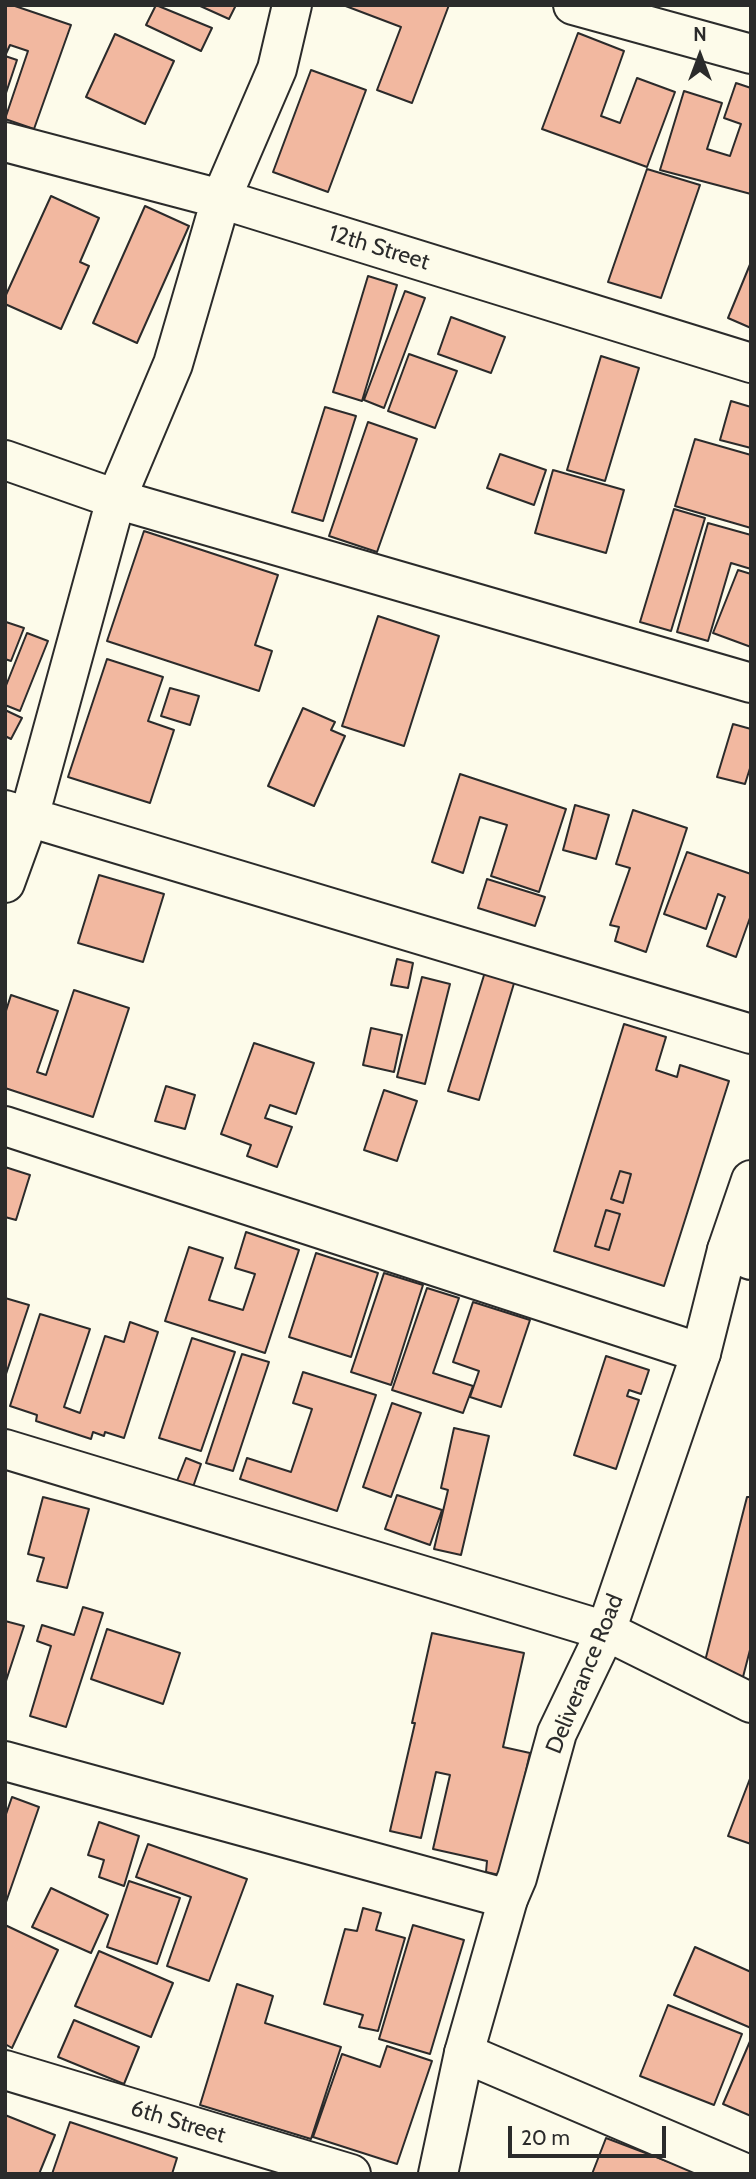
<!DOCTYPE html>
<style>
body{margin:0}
#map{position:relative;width:756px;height:2179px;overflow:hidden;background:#fdfbea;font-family:Cabin,sans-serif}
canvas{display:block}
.frame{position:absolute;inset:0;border:7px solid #2b2b2b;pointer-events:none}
.north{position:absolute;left:665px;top:21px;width:70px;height:70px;-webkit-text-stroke:5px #fdfbea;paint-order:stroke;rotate:0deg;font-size:19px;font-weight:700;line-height:28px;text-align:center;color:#2b2b2b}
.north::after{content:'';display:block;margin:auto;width:24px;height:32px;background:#2b2b2b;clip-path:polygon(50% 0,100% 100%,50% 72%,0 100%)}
.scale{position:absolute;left:508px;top:2126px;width:158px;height:32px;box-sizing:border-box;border:4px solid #2b2b2b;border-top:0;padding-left:9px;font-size:21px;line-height:24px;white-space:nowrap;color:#2b2b2b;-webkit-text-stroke:5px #fdfbea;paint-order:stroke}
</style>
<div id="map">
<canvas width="756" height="2179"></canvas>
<div class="frame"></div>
<div class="north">N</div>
<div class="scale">20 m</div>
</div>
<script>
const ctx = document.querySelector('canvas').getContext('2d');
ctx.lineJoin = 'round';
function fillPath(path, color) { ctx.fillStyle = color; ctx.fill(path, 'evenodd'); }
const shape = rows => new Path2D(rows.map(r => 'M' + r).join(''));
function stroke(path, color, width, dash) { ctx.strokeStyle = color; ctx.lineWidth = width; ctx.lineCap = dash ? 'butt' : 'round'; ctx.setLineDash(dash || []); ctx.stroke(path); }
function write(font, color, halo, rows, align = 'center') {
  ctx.font = font + ' Cabin,sans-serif'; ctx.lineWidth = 5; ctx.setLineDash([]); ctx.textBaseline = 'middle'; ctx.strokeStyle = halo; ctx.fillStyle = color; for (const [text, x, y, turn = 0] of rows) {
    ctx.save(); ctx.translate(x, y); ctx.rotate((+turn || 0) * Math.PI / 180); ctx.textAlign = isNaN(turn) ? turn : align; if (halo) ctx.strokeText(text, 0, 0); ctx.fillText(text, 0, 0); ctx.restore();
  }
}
const building = shape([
 [5,5,12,5,71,25,34,129,5,119,28,51,10,45,5,56,5,5],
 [156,5,212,28,201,51,146,25,156,5],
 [198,5,236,5,229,19,198,5],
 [343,5,449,5,412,103,377,90,401,27,343,5],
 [578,33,624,51,601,116,620,123,637,78,675,92,647,167,542,129,578,33],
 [115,34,174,61,145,124,86,97,115,34],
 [5,56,17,60,5,96,5,56],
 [311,70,366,90,328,192,273,172,311,70],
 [736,83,751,88,751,194,660,170,684,91,722,103,707,149,730,156,741,124,724,118,736,83],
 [647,169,700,185,661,298,608,282,647,169],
 [51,196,99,218,80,262,89,266,61,329,5,304,5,297,51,196],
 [145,206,189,226,137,343,93,323,145,206],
 [751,262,751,328,728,318,751,262],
 [368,276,397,285,362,401,333,392,368,276],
 [405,291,425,298,384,408,364,400,405,291],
 [451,317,505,337,491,373,438,354,451,317],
 [409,354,457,371,435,428,388,411,409,354],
 [601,356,639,368,605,481,567,470,601,356],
 [731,401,751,407,751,448,720,440,731,401],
 [325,407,356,416,323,521,292,512,325,407],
 [368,422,417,439,377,552,329,536,368,422],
 [695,439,751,455,751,528,675,506,695,439],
 [500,454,546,470,534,505,487,488,500,454],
 [553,470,624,490,606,553,535,533,553,470],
 [674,509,705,518,671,631,640,622,674,509],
 [708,523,751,535,751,569,731,563,708,641,677,632,708,523],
 [144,531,278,575,255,645,272,651,259,691,107,641,144,531],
 [738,570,751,574,751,647,713,633,738,570],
 [378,616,439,636,404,746,342,726,378,616],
 [6,622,24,628,11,661,5,659,6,622],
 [27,633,48,641,20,711,5,705,5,688,27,633],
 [107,659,163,677,148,721,174,730,150,803,68,777,107,659],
 [170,688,199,696,190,725,161,716,170,688],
 [303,708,335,722,331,730,345,736,314,806,268,786,303,708],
 [5,710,22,718,11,739,5,736,5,710],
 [733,724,751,729,751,765,745,784,717,777,733,724],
 [460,774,566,809,539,892,491,876,507,825,480,817,463,873,432,862,460,774],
 [575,805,609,815,596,859,563,850,575,805],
 [633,810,687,828,646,952,615,941,619,927,610,925,630,868,616,864,633,810],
 [687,852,751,874,751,915,736,957,707,946,725,897,718,894,706,929,664,914,687,852],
 [99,875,164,894,143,962,78,943,99,875],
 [487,879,545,897,535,926,478,908,487,879],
 [397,959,413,963,408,988,391,985,397,959],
 [485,972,515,980,479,1100,448,1091,485,972],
 [422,977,450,984,425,1084,397,1077,422,977],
 [74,990,129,1008,93,1117,5,1088,5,1014,11,995,58,1011,37,1072,46,1075,74,990],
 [624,1024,666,1037,656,1070,677,1077,680,1065,729,1081,664,1286,554,1251,624,1024],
 [620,1171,631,1174,623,1203,611,1199,620,1171],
 [606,1210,620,1214,609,1250,595,1246,606,1210],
 [371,1028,402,1035,394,1072,363,1065,371,1028],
 [254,1043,314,1063,296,1114,270,1105,265,1118,292,1127,277,1167,247,1156,251,1145,221,1134,254,1043],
 [166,1086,195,1095,185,1129,155,1121,166,1086],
 [384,1090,417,1101,397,1161,364,1150,384,1090],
 [5,1167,30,1175,16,1220,5,1217,5,1167],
 [620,1171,631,1174,623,1203,611,1199,620,1171],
 [606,1210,620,1214,609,1250,595,1246,606,1210],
 [246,1232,299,1250,265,1353,165,1321,189,1247,223,1258,209,1300,243,1310,255,1274,235,1268,246,1232],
 [316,1253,378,1273,351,1357,289,1337,316,1253],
 [384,1273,423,1285,391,1385,351,1372,384,1273],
 [427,1288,459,1298,433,1373,473,1386,463,1413,392,1390,427,1288],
 [5,1298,29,1305,5,1377,5,1298],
 [473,1302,530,1320,501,1407,470,1397,479,1371,453,1362,473,1302],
 [40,1314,90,1329,64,1407,80,1413,105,1336,124,1342,130,1322,158,1332,124,1438,105,1432,104,1436,93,1432,91,1439,36,1421,37,1415,10,1406,40,1314],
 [192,1338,235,1352,201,1451,159,1438,192,1338],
 [242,1354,269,1362,233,1471,206,1463,242,1354],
 [606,1356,649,1370,641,1394,629,1390,627,1396,639,1400,616,1469,574,1455,606,1356],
 [303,1372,376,1395,337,1511,240,1479,247,1458,291,1472,312,1409,293,1403,303,1372],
 [392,1403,421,1413,391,1497,363,1487,392,1403],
 [454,1428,489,1436,461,1555,434,1549,448,1490,441,1488,454,1428],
 [186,1458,201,1464,193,1487,177,1481,186,1458],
 [397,1495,442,1510,430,1545,385,1529,397,1495],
 [43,1497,89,1509,67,1588,37,1581,44,1558,28,1554,43,1497],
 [747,1497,751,1497,751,1646,743,1677,704,1665,747,1497],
 [83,1607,103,1613,66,1727,30,1716,51,1646,37,1641,42,1625,74,1635,83,1607],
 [5,1621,24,1626,5,1684,5,1621],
 [107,1629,180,1653,163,1704,91,1679,107,1629],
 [432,1633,524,1653,503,1747,530,1753,514,1824,508,1877,486,1872,487,1861,433,1849,450,1775,436,1772,421,1838,390,1831,415,1723,412,1723,432,1633],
 [751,1776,751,1844,728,1836,751,1776],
 [12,1797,39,1807,5,1905,5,1817,12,1797],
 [99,1822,139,1836,124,1886,99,1877,104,1860,88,1855,99,1822],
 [148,1844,247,1879,209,1981,167,1966,191,1897,136,1877,148,1844],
 [129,1881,180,1898,157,1964,107,1947,129,1881],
 [51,1888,108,1915,91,1953,32,1927,51,1888],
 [363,1908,381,1913,376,1930,405,1938,378,2031,359,2027,363,2015,324,2004,345,1929,357,1931,363,1908],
 [5,1925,58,1950,12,2048,5,2044,5,1925],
 [413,1925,464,1940,430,2054,379,2039,413,1925],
 [695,1947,751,1972,751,2028,674,1995,695,1947],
 [99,1951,173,1983,151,2037,75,2006,99,1951],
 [237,1984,273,1996,265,2023,341,2047,311,2139,200,2105,237,1984],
 [668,2005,742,2034,714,2105,640,2076,668,2005],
 [74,2020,139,2047,124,2084,58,2057,74,2020],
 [751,2039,751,2116,723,2104,751,2039],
 [387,2046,432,2061,397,2164,313,2137,342,2054,380,2067,387,2046],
 [5,2115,55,2135,39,2174,5,2174,5,2115],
 [70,2122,177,2158,172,2174,52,2174,70,2122],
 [606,2138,701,2174,592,2174,606,2138]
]);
fillPath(building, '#f2b8a0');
stroke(building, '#2b2b2b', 2);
const street = shape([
 [573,5,751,54],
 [5,142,221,199,751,363],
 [5,460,116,499,751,683],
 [5,810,751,1034],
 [5,883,29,817,116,499,173,364,221,199,277,69,292,5],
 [5,1126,701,1353],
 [727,1250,751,1260],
 [5,1449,606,1631,751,1703],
 [5,1761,508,1899],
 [464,2053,747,2174],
 [5,2070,351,2174]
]);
const secondary = shape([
 [438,2174,464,2053,508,1899,517,1878,557,1733,606,1631,701,1353,727,1250,751,1180]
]);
stroke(street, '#2b2b2b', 42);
stroke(secondary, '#2b2b2b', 42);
stroke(street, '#fdfbea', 38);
stroke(secondary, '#fdfbea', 38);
write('23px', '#2b2b2b', '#fdfbea', [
 ["12th Street",379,248,17],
 ["Deliverance Road",585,1674,-68],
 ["6th Street",178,2122,17]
]);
</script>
